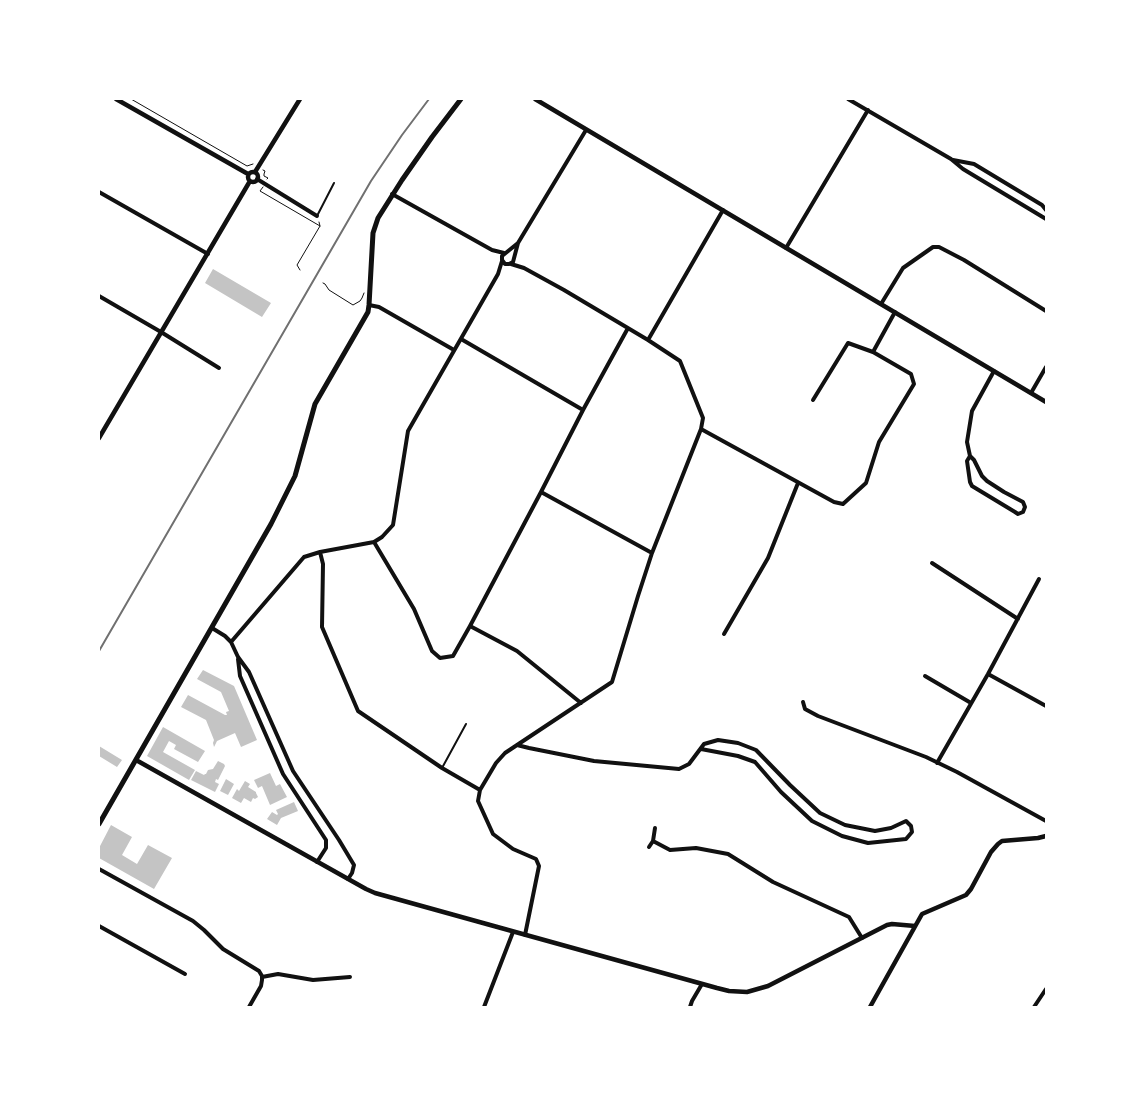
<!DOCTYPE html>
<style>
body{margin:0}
#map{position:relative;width:1145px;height:1106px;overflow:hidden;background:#fff;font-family:"Public Sans",sans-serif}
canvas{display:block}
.frame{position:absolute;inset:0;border:100px solid #fff;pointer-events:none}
</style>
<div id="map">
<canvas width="1145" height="1106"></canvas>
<div class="frame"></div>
</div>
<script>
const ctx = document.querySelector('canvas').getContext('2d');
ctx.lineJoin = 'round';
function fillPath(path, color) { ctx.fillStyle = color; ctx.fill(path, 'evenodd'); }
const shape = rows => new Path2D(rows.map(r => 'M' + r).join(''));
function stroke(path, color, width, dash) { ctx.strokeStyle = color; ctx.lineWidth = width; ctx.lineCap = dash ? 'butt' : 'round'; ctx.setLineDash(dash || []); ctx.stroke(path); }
fillPath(shape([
 [213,269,271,303,262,317,205,283],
 [203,670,234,686,257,740,241,747,235,733,217,741,214,747,213,743,214,740,206,720,181,707,188,695,225,715,227,715,226,712,229,711,221,692,197,679],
 [163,727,205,751,198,762,174,749,176,745,169,741,163,752,195,770,189,780,147,756],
 [99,746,122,760,117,767,99,756],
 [218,761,224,764,225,766,218,780,216,779,215,782,219,784,215,792,191,780,196,771,204,775,205,774,206,774,208,770,213,769],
 [270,773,276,786,280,784,287,797,270,805,262,786,258,788,254,780],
 [226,779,234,784,228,795,220,791],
 [245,781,250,784,248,787,256,792,256,793,258,797,255,799,253,798,251,802,244,798,241,803,232,798,237,789,239,791],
 [294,802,298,811,281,818,277,825,267,819,272,812,277,815,278,814,276,810],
 [111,825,132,837,122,855,137,864,148,845,172,858,154,889,99,858,99,848]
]), '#c4c4c4');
stroke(shape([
 [131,99,247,166,253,164],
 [263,170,265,171,264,174,264,176,268,178,267,179],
 [263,187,260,191,320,226],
 [300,270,297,265,320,226,319,222],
 [323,283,325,284,329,290,353,305,360,301,362,298,364,293]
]), '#111', 1);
stroke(shape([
 [317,216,334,183],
 [442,768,466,724]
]), '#111', 2);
stroke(shape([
 [848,99,951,159,963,169,1046,219],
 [953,160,974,164,1042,205,1046,210],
 [257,179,317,216],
 [99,192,208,254],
 [392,194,492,250,504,253],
 [518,243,502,256,502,260,505,264,509,264,513,262,518,243,586,130],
 [786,248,868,110],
 [511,264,524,268,564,290,648,340,680,361,703,418,701,429,652,553,638,596,612,682,505,753,496,763,480,790,478,801,493,834,513,849,536,859,539,866,525,935],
 [99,296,161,332,219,368],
 [881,304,903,268,933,247,939,247,964,260,1046,311],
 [369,305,379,307,454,350],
 [461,339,583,410],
 [648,340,723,210],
 [1031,393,1046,367],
 [813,400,848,343,873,352],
 [701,429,834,502,843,504,866,483,879,442,914,384,911,374,873,352,895,312],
 [970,456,967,461,970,482,972,486,1015,512,1018,514,1023,512,1025,507,1023,502,1004,492,987,481,982,476,974,460,970,456,967,442,972,411,994,371],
 [541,492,652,553],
 [374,542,414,609,432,651,440,658,453,656,470,626,541,492,583,410,628,328],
 [320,552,323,564,322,627,358,711,442,768,480,790],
 [932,563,1018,619],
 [470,626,517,651,581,703],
 [212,628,225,636,231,642,238,657,249,672,293,771,339,840,354,865,352,873,348,879],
 [724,634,768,558,798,483],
 [231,642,304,557,320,552,374,542,382,537,393,525,408,431,498,274,502,261],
 [238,659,240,676,283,774,326,840,326,848,317,862],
 [988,674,1046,706],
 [925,676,971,703],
 [803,702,805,709,818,716,926,757,957,772,1046,821],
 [517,745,529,748,594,761,679,769,689,764,704,744,718,740,738,743,756,750,790,785,820,813,845,825,875,831,891,828,906,821,911,826,912,832,906,839,868,843,842,836,812,821,781,792,755,762,738,756,701,749],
 [937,763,988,674,1039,579],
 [655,828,653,841,670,850,696,848,728,854,773,882,849,917,862,938],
 [649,847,653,841],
 [99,869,193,921,204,930,223,949,259,971,262,976,262,980,261,986,249,1007],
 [99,926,185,974],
 [262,977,278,974,313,980,350,977],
 [484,1007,513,932],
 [690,1007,692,1001,702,984],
 [1034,1007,1046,989]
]), '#111', 4);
stroke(shape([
 [116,99,248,174],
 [535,99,1046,402],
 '248 177a5 5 0 1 1 10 0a5 5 0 1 1-10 0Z',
 [255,172,300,99],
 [99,438,250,181],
 [136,760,366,889,375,893,717,988,729,991,747,992,768,986,887,925,892,924,915,926],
 [870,1007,922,914,966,895,971,889,991,852,998,844,1002,841,1038,838,1046,836]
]), '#111', 4.5);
stroke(shape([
 [99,824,271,524,295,476,315,404,368,312,369,305,373,233,378,218,402,180,432,137,461,99]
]), '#111', 5);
stroke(shape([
 [99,651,371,181,402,135,429,99]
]), '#707070', 2);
</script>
